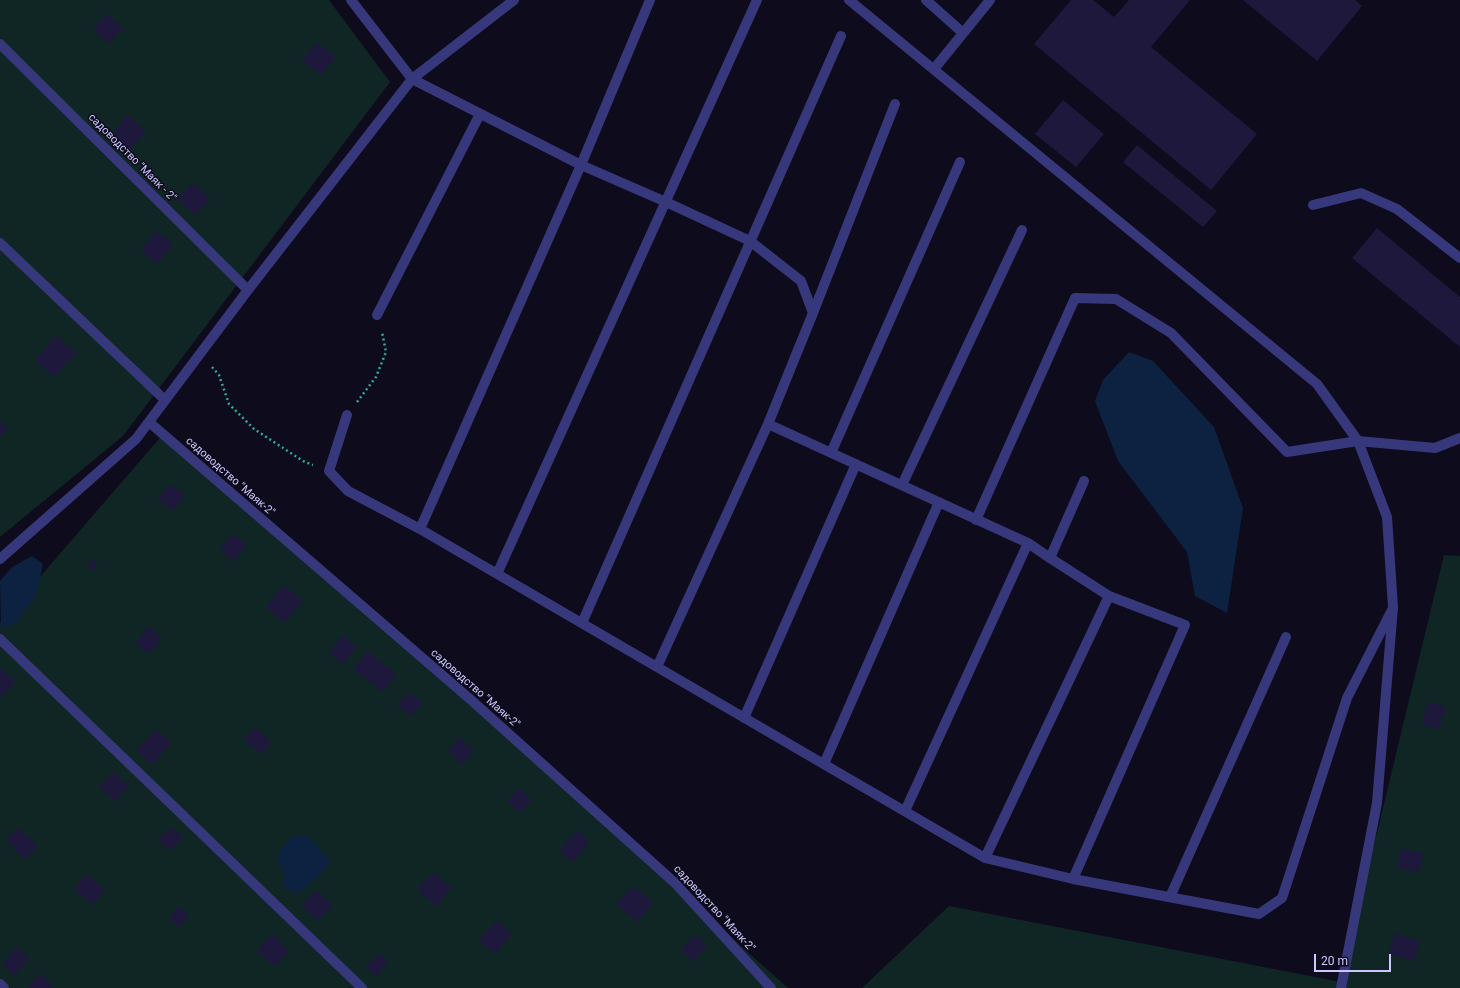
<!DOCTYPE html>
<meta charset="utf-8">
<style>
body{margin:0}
#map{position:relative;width:1460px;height:988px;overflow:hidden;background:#0e0b1c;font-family:Roboto,sans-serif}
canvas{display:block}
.scale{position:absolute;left:1314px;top:954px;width:77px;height:18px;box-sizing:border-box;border:2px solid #cbc7fe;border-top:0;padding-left:5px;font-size:12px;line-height:14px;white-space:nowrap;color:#cbc7fe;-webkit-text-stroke:3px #0e0b1c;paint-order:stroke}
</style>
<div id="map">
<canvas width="1460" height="988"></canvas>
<div class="scale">20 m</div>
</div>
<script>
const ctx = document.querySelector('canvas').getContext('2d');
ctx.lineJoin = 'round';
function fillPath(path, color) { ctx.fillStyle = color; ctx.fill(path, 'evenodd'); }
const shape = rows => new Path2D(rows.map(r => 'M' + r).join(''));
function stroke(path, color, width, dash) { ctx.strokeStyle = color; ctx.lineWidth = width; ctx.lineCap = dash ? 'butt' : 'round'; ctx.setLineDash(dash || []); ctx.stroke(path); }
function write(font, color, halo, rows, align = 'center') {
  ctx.font = font + ' Roboto,sans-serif'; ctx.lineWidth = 3; ctx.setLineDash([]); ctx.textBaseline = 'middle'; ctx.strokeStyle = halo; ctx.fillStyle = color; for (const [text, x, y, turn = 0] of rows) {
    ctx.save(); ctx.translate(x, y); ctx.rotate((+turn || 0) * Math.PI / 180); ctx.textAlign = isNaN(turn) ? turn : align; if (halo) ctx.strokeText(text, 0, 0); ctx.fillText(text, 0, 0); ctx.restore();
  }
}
fillPath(shape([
 [0,0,329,0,390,82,123,436,0,537],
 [165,432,788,988,0,988,0,623],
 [1444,555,1460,556,1460,988,862,988,949,906,1341,982]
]), '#0f2624');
fillPath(shape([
 [1129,352,1153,361,1214,427,1243,508,1227,613,1195,596,1187,552,1118,461,1095,401,1103,380],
 [32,556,43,564,36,596,16,623,1,629,0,581,12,567],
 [293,835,305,835,319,847,331,862,321,873,304,889,294,894,282,885,285,875,278,861,281,849]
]), '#0c2240');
fillPath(shape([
 [1071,0,1093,0,1114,17,1129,0,1190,0,1151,47,1257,134,1211,190,1034,44],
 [1243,0,1355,0,1362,6,1317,61],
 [107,14,123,28,109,44,93,29],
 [317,42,335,57,321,75,302,60],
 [1063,100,1104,134,1076,167,1035,134],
 [127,115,146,131,128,152,110,136],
 [1137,145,1217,211,1203,227,1123,162],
 [192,183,210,198,196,215,178,200],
 [1377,228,1460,297,1460,347,1352,258],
 [157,230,173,244,157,264,141,251],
 [56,336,76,353,54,377,35,360],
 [0,421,8,428,0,437],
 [171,484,185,496,173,511,158,499],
 [234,534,247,545,233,561,220,549],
 [92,559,98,565,93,570,87,564],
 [284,585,303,601,284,623,266,607],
 [149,626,162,638,149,654,135,643],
 [343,635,357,647,343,664,329,652],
 [367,651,397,675,382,692,354,669],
 [0,668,15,682,0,697],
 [409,692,422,703,411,716,398,705],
 [1428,702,1446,706,1439,729,1422,724],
 [255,727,271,742,260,754,244,739],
 [156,729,171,742,152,765,136,751],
 [459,737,474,750,462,764,448,751],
 [113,772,129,786,115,801,99,787],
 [519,788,532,800,520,813,507,801],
 [171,827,183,838,170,851,158,840],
 [18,828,37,846,25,859,6,840],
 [577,830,590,842,573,862,560,851],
 [1401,849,1423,853,1419,872,1397,868],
 [433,872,452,888,436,906,417,889],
 [88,874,105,891,92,905,74,889],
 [633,886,653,903,637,922,616,904],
 [316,890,333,905,318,921,302,906],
 [179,906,189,916,179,927,169,918],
 [497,920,512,934,495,954,479,940],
 [1395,933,1420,941,1414,961,1389,954],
 [272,934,289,951,274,967,257,950],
 [695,935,707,946,693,961,681,950],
 [16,947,29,958,15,975,2,964],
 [379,953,388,962,376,976,366,967],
 [40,974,53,986,52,988,30,988,28,986]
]), '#1e183d');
stroke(shape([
 [212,367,219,375,229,404,254,429,303,461,313,465],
 [357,402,376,377,386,352,382,332]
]), '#2eac9f', 2.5, [2, 3]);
stroke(shape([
 [926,0,963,33],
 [934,69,990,0],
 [412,79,581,165,666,202,750,241,801,281,813,313,768,424,657,667],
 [1313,205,1361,193,1397,209,1460,258],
 [813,313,895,104],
 [377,315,480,114],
 [347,415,329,471,348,491,420,529,985,858,1073,879,1259,914,1282,898,1347,698,1393,608],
 [768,424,1028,543,1050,558,1109,596,1185,625,1073,879],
 [831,453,960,162],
 [902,485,1022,230],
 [976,520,1075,298,1116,299,1171,333,1287,452,1358,441,1435,448,1460,438],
 [420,529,581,165,650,0],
 [1050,558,1084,481],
 [497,574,757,0],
 [582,623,841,36],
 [744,718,856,464],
 [824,764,939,502],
 [905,811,1028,543],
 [985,858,1109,596],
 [1170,897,1286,637]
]), '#37377b', 10);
stroke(shape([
 [351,0,412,79],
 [849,0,1317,384,1358,441,1387,517,1393,607,1377,803,1341,988],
 [0,44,248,290],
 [0,243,165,400],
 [149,422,470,699,675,883,771,988],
 [0,559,136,439,248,290,412,79,514,0],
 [0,639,362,988],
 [0,984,4,988]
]), '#37377b', 10);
write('11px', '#cbc7fe', '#0e0b1c', [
 ["садоводство \"Маяк - 2\"",132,158,45],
 ["садоводство \"Маяк-2\"",230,477,41],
 ["садоводство \"Маяк-2\"",475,689,41],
 ["садоводство \"Маяк-2\"",714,909,47]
]);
</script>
